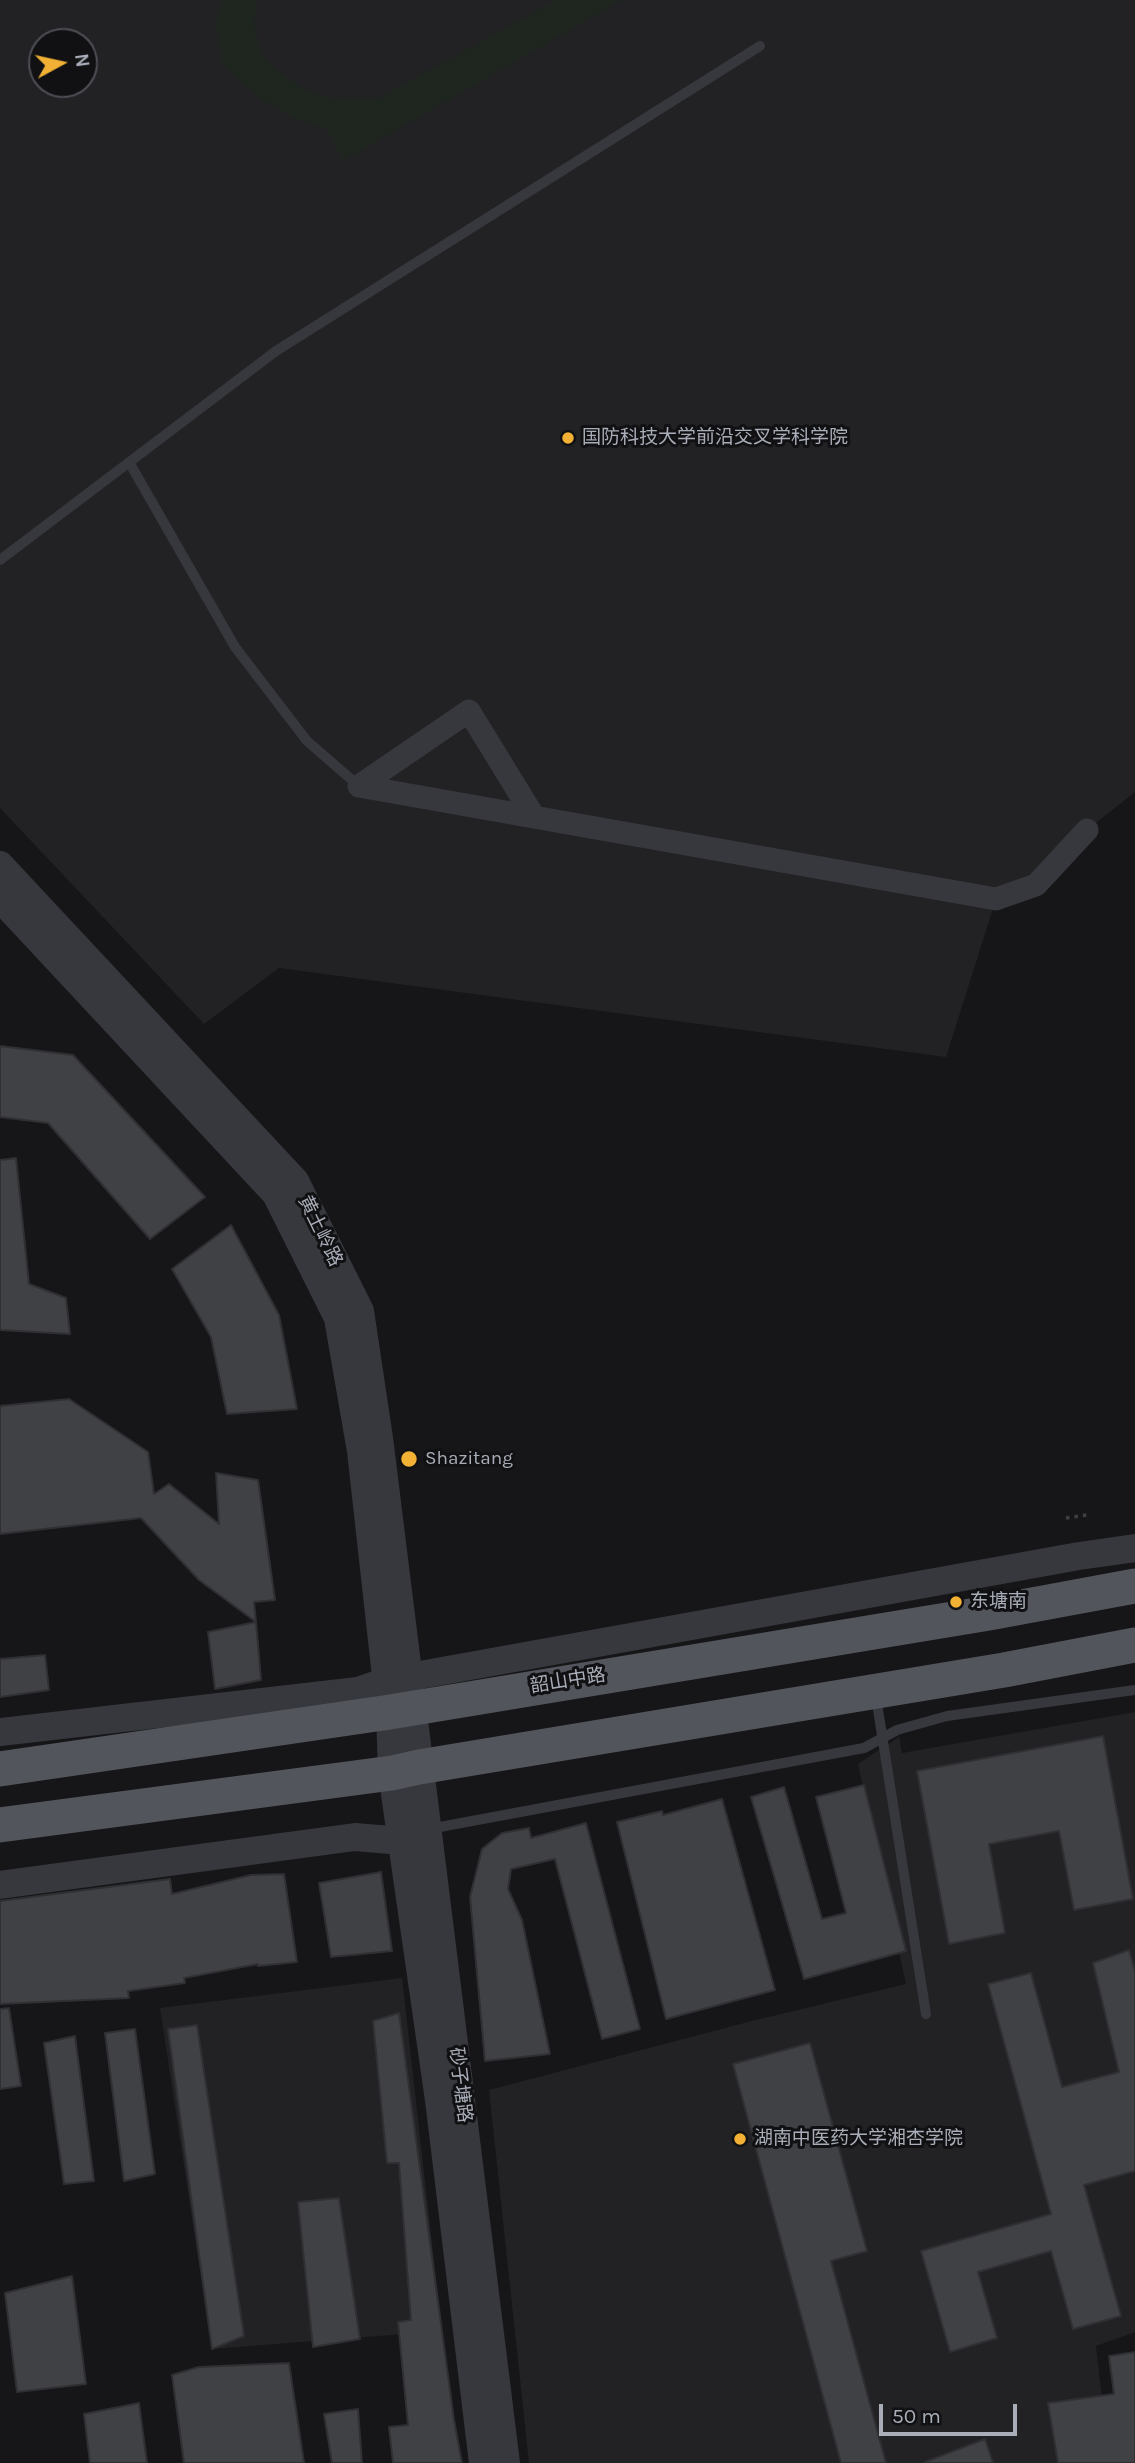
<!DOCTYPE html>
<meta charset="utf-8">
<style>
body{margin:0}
#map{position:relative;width:1135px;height:2463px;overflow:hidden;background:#161618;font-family:Karla,sans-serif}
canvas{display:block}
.north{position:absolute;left:28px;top:28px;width:70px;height:70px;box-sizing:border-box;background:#111113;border:2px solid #4d4f55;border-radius:50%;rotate:82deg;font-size:19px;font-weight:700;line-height:28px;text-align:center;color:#a8adb8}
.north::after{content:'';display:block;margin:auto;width:24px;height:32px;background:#f2b134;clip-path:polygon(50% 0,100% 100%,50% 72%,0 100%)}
.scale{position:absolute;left:879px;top:2404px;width:138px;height:32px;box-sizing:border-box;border:4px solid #a8adb8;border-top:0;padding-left:9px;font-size:21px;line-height:24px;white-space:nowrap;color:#a8adb8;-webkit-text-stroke:5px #111113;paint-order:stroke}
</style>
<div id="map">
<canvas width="1135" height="2463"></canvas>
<div class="north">N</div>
<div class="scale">50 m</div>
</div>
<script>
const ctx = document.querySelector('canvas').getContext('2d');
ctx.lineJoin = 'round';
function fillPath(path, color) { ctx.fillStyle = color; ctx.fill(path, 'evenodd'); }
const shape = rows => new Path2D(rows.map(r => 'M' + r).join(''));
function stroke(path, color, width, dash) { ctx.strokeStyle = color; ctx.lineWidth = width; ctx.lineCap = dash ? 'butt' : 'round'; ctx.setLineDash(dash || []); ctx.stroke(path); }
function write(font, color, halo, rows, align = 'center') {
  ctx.font = font + ' Karla,"Noto Sans SC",sans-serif'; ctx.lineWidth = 6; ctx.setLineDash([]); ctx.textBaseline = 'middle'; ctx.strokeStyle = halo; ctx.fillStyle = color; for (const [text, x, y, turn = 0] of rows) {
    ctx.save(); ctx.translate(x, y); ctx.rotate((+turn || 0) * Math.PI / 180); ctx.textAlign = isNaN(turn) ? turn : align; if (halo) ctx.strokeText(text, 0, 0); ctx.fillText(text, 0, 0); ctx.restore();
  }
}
fillPath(shape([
 [0,0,1135,0,1135,792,1087,830,1036,885,996,899,946,1057,279,968,204,1024,0,808],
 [42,42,84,42,84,84,42,84],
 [1135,1712,1135,2332,1096,2346,1109,2463,529,2463,489,2090,752,2021,906,1984,858,1764,899,1737,902,1753],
 [402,1978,442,2331,212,2349,160,2008]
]), '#222225');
fillPath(shape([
 [221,0,257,0,254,25,263,59,304,90,341,100,377,99,556,0,622,0,343,161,327,129,297,119,266,102,240,81,222,63,216,25]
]), '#1e261f');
const building = shape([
 [0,1046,73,1055,205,1197,150,1239,48,1123,0,1117,0,1046],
 [16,1158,29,1284,66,1298,70,1334,0,1330,0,1160,16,1158],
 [231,1225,279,1315,297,1409,227,1414,211,1337,172,1269,231,1225],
 [69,1399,148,1452,154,1494,169,1484,219,1524,216,1473,258,1480,275,1600,254,1602,256,1622,199,1580,141,1518,0,1534,0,1406,69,1399],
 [256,1622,261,1680,215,1689,208,1632,256,1622],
 [45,1655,49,1690,0,1697,0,1659,45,1655],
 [1103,1736,1133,1899,1074,1910,1059,1831,989,1844,1005,1933,949,1944,917,1771,1103,1736],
 [864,1785,906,1951,804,1979,751,1797,784,1787,822,1919,846,1913,816,1797,864,1785],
 [722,1799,775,1990,666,2019,617,1822,662,1811,663,1815,722,1799],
 [586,1823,640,2029,602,2039,555,1859,511,1869,508,1889,522,1920,550,2054,485,2061,470,1897,482,1849,502,1833,529,1828,531,1838,586,1823],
 [381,1872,392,1951,331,1957,319,1883,381,1872],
 [284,1874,297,1962,258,1966,258,1964,184,1978,185,1983,128,1991,129,1998,0,2004,0,1901,170,1879,172,1894,251,1875,284,1874],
 [1129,1950,1135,1971,1135,2171,1084,2185,1121,2316,1073,2329,1051,2251,978,2272,997,2338,950,2352,921,2251,1051,2214,988,1984,1031,1973,1062,2087,1119,2072,1093,1963,1129,1950],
 [9,2008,21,2086,0,2089,0,2009,9,2008],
 [399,2013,454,2420,462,2463,393,2463,389,2427,408,2425,398,2322,411,2320,399,2163,387,2163,373,2021,399,2013],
 [197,2025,244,2336,212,2349,168,2029,197,2025],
 [135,2029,155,2174,124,2181,105,2033,135,2029],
 [75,2036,94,2181,64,2184,44,2043,75,2036],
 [810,2043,867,2251,831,2261,886,2463,841,2463,733,2064,810,2043],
 [339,2198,360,2339,313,2347,298,2202,339,2198],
 [72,2276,86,2384,17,2392,5,2293,72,2276],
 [1135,2352,1135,2463,1058,2463,1048,2403,1114,2394,1109,2356,1135,2352],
 [289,2363,304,2463,184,2463,172,2375,199,2367,289,2363],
 [139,2403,147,2463,90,2463,84,2414,139,2403],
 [358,2409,362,2463,332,2463,324,2414,358,2409],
 [985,2439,993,2463,925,2463,925,2462,985,2439]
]);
fillPath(building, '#404145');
stroke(building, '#303034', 2);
stroke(shape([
 [1066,1518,1087,1515]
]), '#3d3f44', 3.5, [3.5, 5]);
stroke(shape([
 [129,462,235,647,307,741,359,786],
 [0,560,276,351,760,46],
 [876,1697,926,2014],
 [429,1829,864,1748,897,1730,947,1716,1135,1690]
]), '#37383d', 10);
stroke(shape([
 [359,786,996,899,1036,885,1087,830],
 [359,786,469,711,534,817]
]), '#37383d', 23);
stroke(shape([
 [0,865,295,1181,360,1311,379,1438,506,2463],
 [0,898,276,1194,338,1318,361,1451,390,1712,392,1773,439,2100,483,2463],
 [0,1732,358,1691,387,1681,1079,1556,1135,1548],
 [0,1885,355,1837,402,1841]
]), '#37383d', 28);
stroke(shape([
 [0,1769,390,1712,989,1613,1135,1586],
 [0,1825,392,1773,419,1767,1004,1670,1135,1645]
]), '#53555c', 35);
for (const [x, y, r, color] of [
 [568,438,7,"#f2b134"],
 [409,1459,9,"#f2b134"],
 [956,1602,7,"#f2b134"],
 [740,2139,7,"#f2b134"]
]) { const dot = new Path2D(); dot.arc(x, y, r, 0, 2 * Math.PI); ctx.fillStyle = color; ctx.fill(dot); stroke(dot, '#111113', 2.5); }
write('19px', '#a8adb8', '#111113', [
 ["国防科技大学前沿交叉学科学院",582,438],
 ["Shazitang",425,1459],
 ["东塘南",970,1602],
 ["湖南中医药大学湘杏学院",754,2139]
], 'left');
write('19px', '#a8adb8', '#111113', [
 ["黄土岭路",320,1231,64],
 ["韶山中路",568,1681,-9],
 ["砂子塘路",460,2085,83]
]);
</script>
